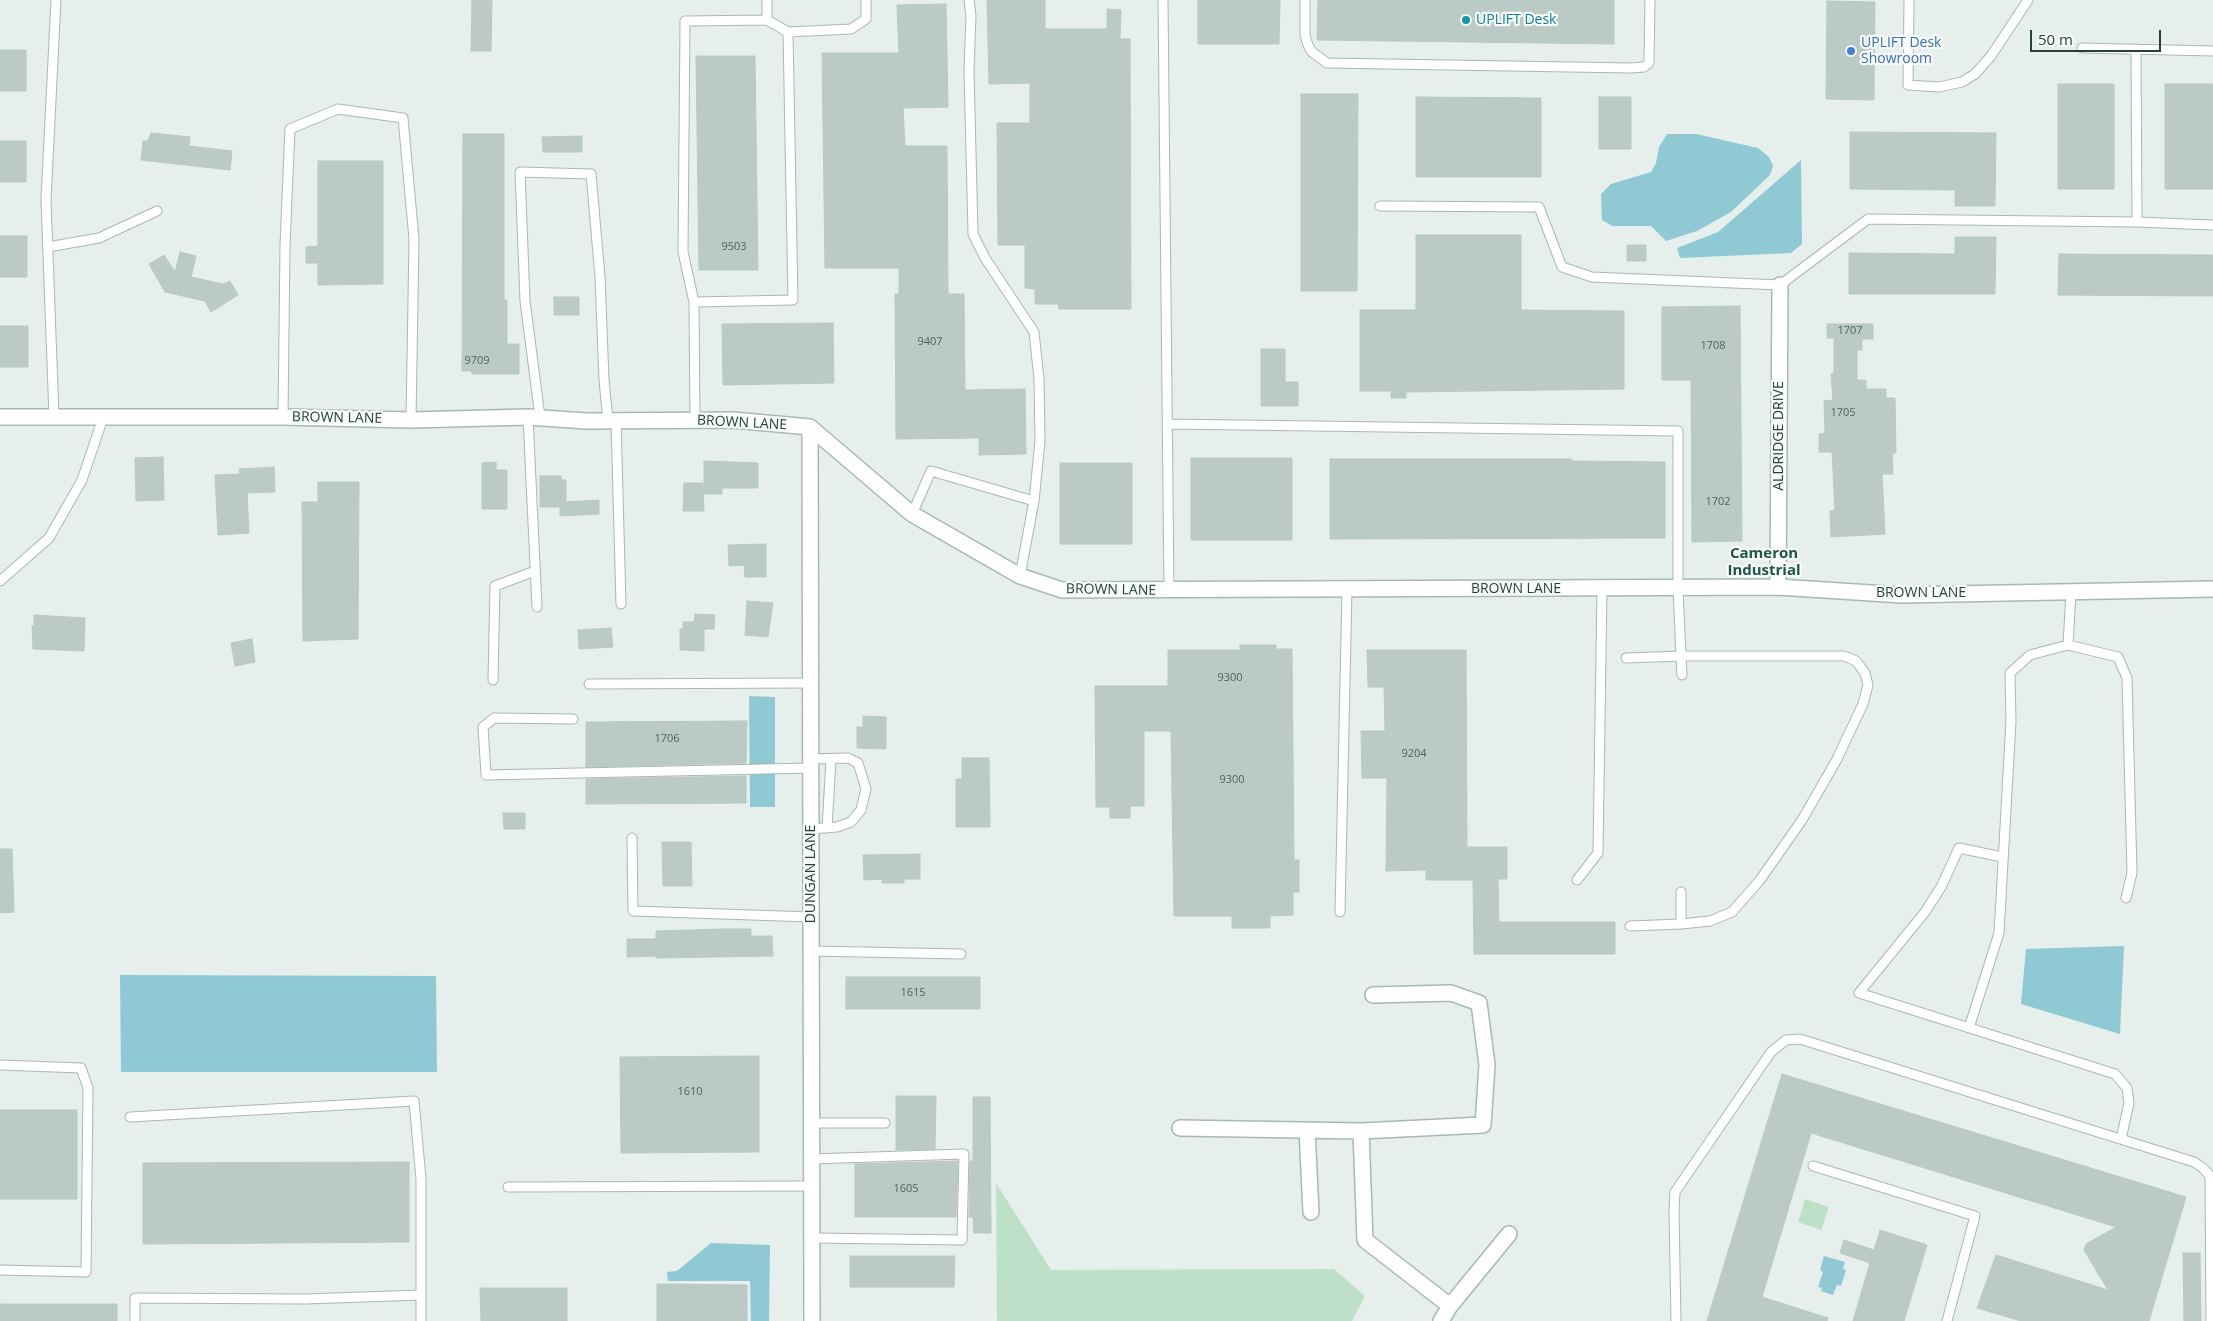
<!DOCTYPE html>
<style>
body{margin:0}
#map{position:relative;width:2213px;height:1321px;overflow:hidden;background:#e6efeb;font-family:"Open Sans",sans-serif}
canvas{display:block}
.scale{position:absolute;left:2030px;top:30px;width:131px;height:22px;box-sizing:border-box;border:2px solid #24423a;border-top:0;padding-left:6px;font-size:15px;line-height:18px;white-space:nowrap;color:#24423a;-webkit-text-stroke:4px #f7fbf9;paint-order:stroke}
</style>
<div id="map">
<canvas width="2213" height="1321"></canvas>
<div class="scale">50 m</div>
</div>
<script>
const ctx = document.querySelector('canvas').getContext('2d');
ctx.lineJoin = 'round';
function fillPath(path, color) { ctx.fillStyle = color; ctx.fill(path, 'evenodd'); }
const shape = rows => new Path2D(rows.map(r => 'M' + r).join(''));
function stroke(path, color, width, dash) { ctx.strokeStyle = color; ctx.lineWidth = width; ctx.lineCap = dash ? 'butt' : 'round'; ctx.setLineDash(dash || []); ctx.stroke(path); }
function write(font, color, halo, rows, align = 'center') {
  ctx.font = font + ' "Open Sans",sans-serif'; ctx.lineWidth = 4.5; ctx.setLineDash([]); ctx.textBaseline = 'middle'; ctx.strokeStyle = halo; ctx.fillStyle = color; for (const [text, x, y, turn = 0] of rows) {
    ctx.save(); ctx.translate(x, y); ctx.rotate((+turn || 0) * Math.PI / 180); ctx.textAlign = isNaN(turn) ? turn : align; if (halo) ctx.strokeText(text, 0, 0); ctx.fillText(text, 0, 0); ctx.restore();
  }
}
fillPath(shape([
 [996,1183,1051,1270,1334,1269,1365,1296,1352,1321,997,1321],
 [1805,1199,1829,1207,1821,1230,1798,1222]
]), '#bfe0c8');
fillPath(shape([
 [1667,134,1696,134,1758,148,1769,157,1773,166,1770,175,1731,212,1697,231,1666,241,1651,226,1612,226,1602,220,1601,194,1611,184,1651,172,1656,163,1659,147],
 [1801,160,1802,244,1791,253,1680,258,1677,248,1718,232],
 [749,696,775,697,775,807,750,807],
 [2124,946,2120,1034,2021,1004,2026,949],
 [120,975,436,976,437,1072,121,1072],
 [711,1243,770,1245,769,1321,751,1321,750,1281,668,1281,667,1272,677,1271],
 [1824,1256,1845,1262,1843,1269,1846,1270,1841,1286,1837,1285,1833,1295,1821,1291,1822,1288,1818,1287,1823,1272,1820,1270]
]), '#8ec9d4');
const building = shape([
 [472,0,492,0,491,51,471,51,472,0],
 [987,0,1045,0,1045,29,1107,29,1107,9,1121,10,1120,39,1130,39,1131,309,1059,309,1058,304,1035,304,1035,289,1025,288,1025,245,998,245,997,123,1030,123,1030,83,989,84,987,0],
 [1198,0,1280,0,1279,44,1198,44,1198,0],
 [1318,0,1614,0,1614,44,1317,40,1318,0],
 [1827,1,1875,2,1874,100,1826,99,1827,1],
 [946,4,948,107,903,108,905,146,947,146,948,294,964,294,965,390,1025,389,1026,454,979,455,979,438,896,439,895,294,899,294,899,268,825,268,822,53,899,53,897,5,946,4],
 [0,50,26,50,26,91,0,91,0,50],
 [696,56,755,56,758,270,699,270,696,56],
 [2058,84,2114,84,2114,189,2058,189,2058,84],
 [2165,84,2213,84,2213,189,2165,189,2165,84],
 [1301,94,1358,94,1357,291,1301,291,1301,94],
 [1416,97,1541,98,1541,177,1416,177,1416,97],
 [1599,97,1631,97,1631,149,1599,149,1599,97],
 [1850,132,1996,133,1995,206,1955,206,1955,190,1850,189,1850,132],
 [151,133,190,137,189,146,232,151,230,170,141,160,143,141,148,141,151,133],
 [463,134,504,134,504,300,507,300,507,344,519,344,519,374,472,374,471,371,462,371,463,134],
 [582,136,582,152,543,152,542,137,582,136],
 [0,141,26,141,26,182,0,182,0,141],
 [318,161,383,161,383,284,318,285,318,263,306,263,306,247,318,246,318,161],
 [1416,235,1521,235,1521,310,1624,311,1624,389,1406,392,1406,398,1391,398,1391,391,1360,391,1360,310,1416,310,1416,235],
 [0,236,27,236,27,277,0,277,0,236],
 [1955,237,1996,237,1995,294,1849,294,1849,253,1955,254,1955,237],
 [1627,245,1646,245,1646,261,1627,261,1627,245],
 [180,252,196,256,191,277,223,284,230,281,238,295,211,312,205,301,165,292,149,264,164,255,175,272,180,252],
 [2059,254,2213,255,2213,296,2058,295,2059,254],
 [554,297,579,297,579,315,554,315,554,297],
 [1740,306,1742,541,1692,542,1691,380,1662,380,1662,307,1740,306],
 [833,323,834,383,723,385,722,324,833,323],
 [1827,324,1873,324,1873,339,1862,339,1862,350,1857,350,1857,380,1866,380,1866,389,1886,389,1886,398,1895,398,1896,453,1892,453,1893,474,1882,474,1885,534,1831,537,1830,511,1835,510,1832,452,1819,452,1819,434,1825,433,1824,401,1833,400,1831,374,1834,373,1834,338,1827,338,1827,324],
 [0,326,28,326,28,367,0,367,0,326],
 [1261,349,1285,349,1285,382,1298,382,1298,406,1261,406,1261,349],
 [163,457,164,500,136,501,135,458,163,457],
 [1191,458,1292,458,1292,540,1191,540,1191,458],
 [1330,459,1572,459,1572,461,1665,462,1665,538,1330,539,1330,459],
 [704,461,758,463,758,488,722,488,722,494,704,494,704,461],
 [496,462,496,470,507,470,507,509,482,509,482,463,496,462],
 [1060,463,1132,463,1132,544,1060,544,1060,463],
 [274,467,275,492,247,493,249,533,218,535,215,475,240,474,239,469,274,467],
 [540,476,561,476,561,480,566,480,566,502,599,500,599,514,560,516,560,507,540,507,540,476],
 [318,482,359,482,358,639,303,641,302,502,318,502,318,482],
 [684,483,703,483,704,511,683,511,684,483],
 [766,544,766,577,745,577,744,565,729,566,728,545,766,544],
 [747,601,773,603,768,637,745,635,747,601],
 [695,614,715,615,714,629,704,629,704,651,680,650,680,629,683,629,683,622,694,622,695,614],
 [34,615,85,618,84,651,33,649,32,626,34,626,34,615],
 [611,628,613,647,579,649,578,630,611,628],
 [252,639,255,662,235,666,231,643,252,639],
 [1240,645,1276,645,1276,649,1292,649,1294,860,1299,860,1299,892,1293,892,1293,915,1270,916,1270,928,1232,928,1232,916,1174,916,1171,731,1144,731,1144,806,1130,806,1130,818,1110,818,1110,807,1096,807,1095,686,1168,686,1168,650,1240,650,1240,645],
 [1367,650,1466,650,1467,847,1507,847,1507,879,1498,879,1499,922,1615,922,1615,954,1474,954,1473,880,1426,880,1426,870,1386,871,1387,778,1362,778,1361,731,1385,731,1384,687,1368,687,1367,650],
 [863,716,886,717,886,749,857,748,857,727,863,727,863,716],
 [747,721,746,763,586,767,586,722,747,721],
 [962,758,989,758,990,827,956,827,956,779,962,779,962,758],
 [746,776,746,803,586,804,586,779,746,776],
 [503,813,525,813,525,829,504,829,503,813],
 [662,842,691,842,692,886,663,886,662,842],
 [0,849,12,849,14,912,0,913,0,849],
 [920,854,920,879,904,879,904,883,882,883,882,879,864,880,863,855,920,854],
 [722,929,751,929,751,936,772,936,773,956,656,958,656,956,627,957,627,939,656,939,656,931,722,929],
 [846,977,980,977,980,1009,846,1009,846,977],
 [759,1056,759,1152,621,1153,620,1057,759,1056],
 [1782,1074,2186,1197,2149,1321,2021,1321,1977,1308,1996,1255,2108,1290,2084,1250,2086,1244,2116,1227,1811,1133,1762,1297,1828,1318,1827,1321,1707,1321,1782,1074],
 [896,1096,936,1096,935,1149,896,1150,896,1096],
 [973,1097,990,1097,991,1233,974,1233,973,1217,969,1217,970,1161,973,1161,973,1097],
 [0,1110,77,1110,77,1199,0,1199,0,1110],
 [958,1161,956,1217,855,1217,855,1164,958,1161],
 [409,1162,409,1242,143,1244,143,1163,409,1162],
 [1880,1230,1927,1245,1904,1321,1853,1321,1870,1263,1840,1253,1844,1240,1874,1250,1880,1230],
 [2183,1253,2200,1253,2201,1321,2184,1321,2183,1253],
 [850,1256,955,1256,954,1287,850,1287,850,1256],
 [657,1284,747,1285,747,1321,657,1321,657,1284],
 [480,1288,567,1288,567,1321,481,1321,480,1288],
 [0,1304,117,1304,117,1321,0,1321,0,1304]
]);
fillPath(building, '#bbcac4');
stroke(building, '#b8c9c2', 1);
const service = shape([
 [767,0,767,20],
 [969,0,971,16,969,70,973,234,985,258,1034,332,1039,379,1040,441,1034,501,1020,576],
 [1163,0,1169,591],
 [1305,0,1305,35,1308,45,1312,52,1327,63,1631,68,1644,67,1649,63,1650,0],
 [1909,0,1908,85,1939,87,1962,82,1975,74,1991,56,2028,0],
 [788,32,851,29,866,19,866,0],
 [2082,48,2213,51],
 [2136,49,2137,222],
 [1380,206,1539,207,1562,267,1592,277,1780,285,1868,219,2137,222,2213,225],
 [48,247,99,238,157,211],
 [694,302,793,300,788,32,767,20,685,21,683,252,694,302,695,420],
 [54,417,46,200,56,0],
 [283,417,285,245,290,129,338,109,403,118,414,239,411,420],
 [528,417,537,607],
 [540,417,525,301,520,172,591,174,600,277,604,380,608,421],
 [616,421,621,604],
 [1167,424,1678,431,1678,588,1681,656,1844,656,1856,661,1865,673,1868,685,1863,704,1836,761,1802,820,1760,880,1732,912,1710,921,1681,924,1630,926],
 [912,514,931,471,1034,501],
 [0,581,49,538,82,480,103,418],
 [2068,645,2071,592],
 [1626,658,1681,656,1682,675],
 [493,680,495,586,535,571],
 [589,684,810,683],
 [573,719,494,718,483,727,486,775,811,768],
 [811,759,848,758,858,763,866,789,861,810,851,822,837,827,811,829],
 [827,828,831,759],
 [632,838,633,911,811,917],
 [2002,857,1959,848,1941,887,1925,912,1859,993,2115,1074,2127,1088,2129,1103,2121,1139],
 [1577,880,1598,853,1602,588],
 [1681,892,1681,924],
 [1340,912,1347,590],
 [811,951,961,954],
 [1969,1028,1999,933,2011,721,2010,673,2030,655,2068,645,2118,657,2127,678,2132,873,2126,898],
 [0,1065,81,1068,88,1088,86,1272,0,1270],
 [130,1117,414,1101,421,1179,421,1321],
 [811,1123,885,1123],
 [811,1159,964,1154,962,1240,812,1238],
 [1813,1166,1975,1216,1947,1321],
 [508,1187,811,1186],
 [135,1321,135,1298,305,1299,421,1295],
 [1676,1321,1674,1211,1675,1192,1771,1052,1786,1040,1800,1039,2194,1162,2203,1168,2210,1176,2211,1321]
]);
const minor = shape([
 [0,417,283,417,411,420,528,417,586,421,733,420,810,427,912,514,1020,576,1062,590,1778,587,1902,595,2213,589],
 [810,427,812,1321],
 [1778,587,1780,285],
 [1373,995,1451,993,1479,1003,1487,1065,1483,1125,1361,1131,1365,1240,1450,1306],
 [1180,1128,1361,1131],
 [1307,1130,1311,1212],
 [1441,1321,1450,1306,1509,1234]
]);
stroke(service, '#a8b8b2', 11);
stroke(minor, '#a8b8b2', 18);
stroke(service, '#fff', 9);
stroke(minor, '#fff', 15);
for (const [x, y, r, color] of [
 [1466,20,5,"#0f9aa8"],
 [1851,51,5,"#3f7fe0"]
]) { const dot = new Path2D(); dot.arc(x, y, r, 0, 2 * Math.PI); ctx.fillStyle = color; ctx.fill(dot); stroke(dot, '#f7fbf9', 2); }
write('11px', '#4a645c', null, [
 ["9503",734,247],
 ["1707",1850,331],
 ["9407",930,342],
 ["1708",1713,346],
 ["9709",477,361],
 ["1705",1843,413],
 ["1702",1718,502],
 ["9300",1230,678],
 ["1706",667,739],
 ["9204",1414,754],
 ["9300",1232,780],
 ["1615",913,993],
 ["1610",690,1092],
 ["1605",906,1189]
]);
write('14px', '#0d838f', '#f7fbf9', [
 ["UPLIFT Desk",1476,20]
], 'left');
write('14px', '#366cbe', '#f7fbf9', [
 ["UPLIFT Desk",1861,43],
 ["Showroom",1861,59]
], 'left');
write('14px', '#24423a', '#f7fbf9', [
 ["BROWN LANE",337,418,1],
 ["BROWN LANE",742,423,3],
 ["ALDRIDGE DRIVE",1779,436,-90],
 ["BROWN LANE",1516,589],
 ["BROWN LANE",1111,590,1],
 ["BROWN LANE",1921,593],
 ["DUNGAN LANE",811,874,-90]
]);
write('bold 15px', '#1f5548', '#f7fbf9', [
 ["Cameron",1764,554],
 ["Industrial",1764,571]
]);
</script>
